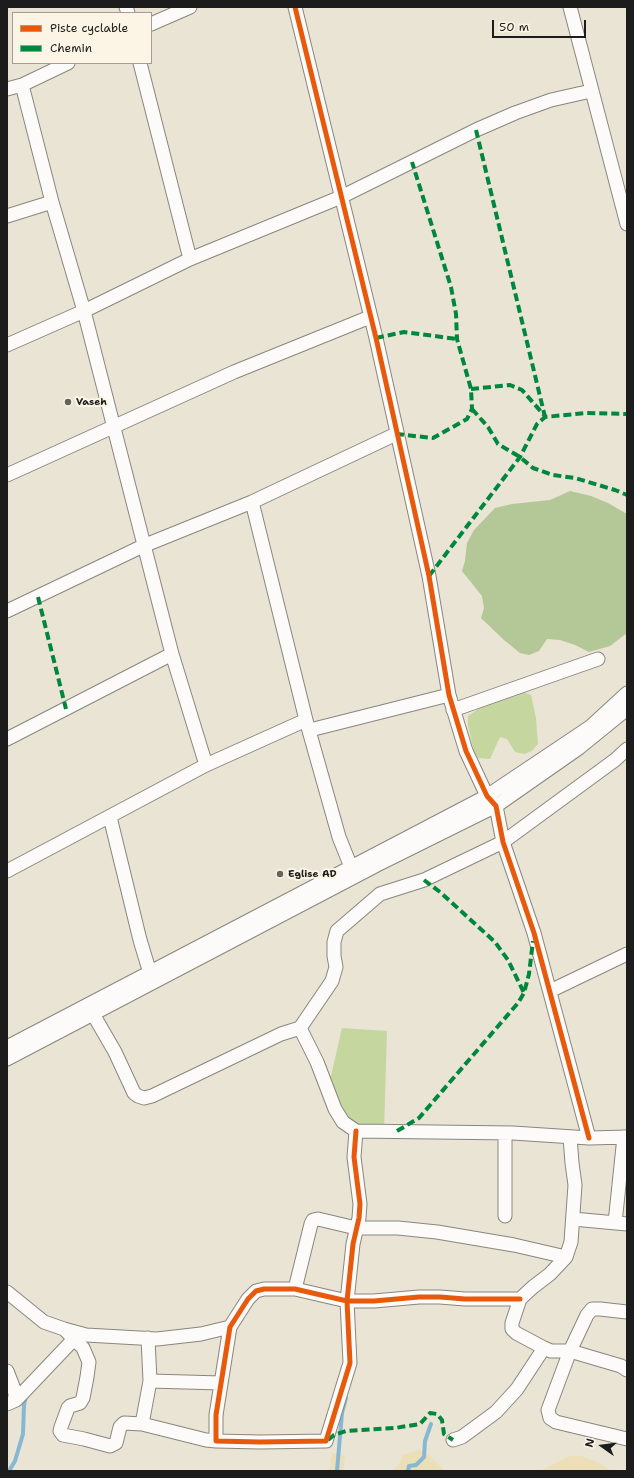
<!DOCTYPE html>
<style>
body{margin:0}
#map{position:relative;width:634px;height:1478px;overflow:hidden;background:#e9e4d4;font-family:"Shantell Sans",sans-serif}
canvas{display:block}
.frame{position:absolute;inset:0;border:8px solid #1c1c1c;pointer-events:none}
.legend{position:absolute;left:12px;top:12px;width:140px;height:52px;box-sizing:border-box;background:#fcf5e5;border:1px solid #a29e95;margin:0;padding:5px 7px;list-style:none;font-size:12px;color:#1c1c1c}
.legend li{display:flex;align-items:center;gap:8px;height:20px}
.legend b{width:20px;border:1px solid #a29e95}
.north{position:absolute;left:582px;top:1426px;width:40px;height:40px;-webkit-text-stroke:3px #fcf5e5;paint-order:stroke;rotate:284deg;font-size:11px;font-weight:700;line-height:16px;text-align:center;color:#1c1c1c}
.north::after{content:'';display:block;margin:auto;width:14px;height:18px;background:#1c1c1c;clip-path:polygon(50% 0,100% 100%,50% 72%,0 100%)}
.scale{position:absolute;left:492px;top:20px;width:94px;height:18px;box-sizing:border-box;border:2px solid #1c1c1c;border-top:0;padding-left:5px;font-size:12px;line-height:14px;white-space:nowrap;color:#1c1c1c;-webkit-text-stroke:3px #fcf5e5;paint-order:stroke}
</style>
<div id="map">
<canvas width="634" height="1478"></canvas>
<div class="frame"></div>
<ul class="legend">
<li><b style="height:5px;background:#e8590c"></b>Piste cyclable</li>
<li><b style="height:5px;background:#00873e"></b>Chemin</li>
</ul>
<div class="north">N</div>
<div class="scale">50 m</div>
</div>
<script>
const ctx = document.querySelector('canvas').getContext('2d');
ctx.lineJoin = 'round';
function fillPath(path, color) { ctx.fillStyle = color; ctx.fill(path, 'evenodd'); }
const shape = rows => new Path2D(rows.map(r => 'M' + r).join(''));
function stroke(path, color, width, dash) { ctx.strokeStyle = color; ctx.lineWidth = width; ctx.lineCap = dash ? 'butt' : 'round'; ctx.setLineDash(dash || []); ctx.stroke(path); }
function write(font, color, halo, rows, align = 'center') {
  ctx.font = font + ' "Shantell Sans",sans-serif'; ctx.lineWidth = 4; ctx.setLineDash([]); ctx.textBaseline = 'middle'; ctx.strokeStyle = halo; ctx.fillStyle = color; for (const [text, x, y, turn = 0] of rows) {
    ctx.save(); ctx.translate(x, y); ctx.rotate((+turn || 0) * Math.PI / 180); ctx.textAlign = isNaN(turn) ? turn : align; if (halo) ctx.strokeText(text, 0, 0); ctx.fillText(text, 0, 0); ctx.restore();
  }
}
fillPath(shape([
 [523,692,531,695,536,718,538,744,532,751,524,754,515,752,507,739,500,737,490,759,478,758,474,751,468,726,468,716,490,701],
 [342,1028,387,1031,384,1131,356,1131,328,1089]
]), '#c6d69f');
fillPath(shape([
 [570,491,591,496,608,503,627,514,627,633,610,646,589,652,575,645,560,640,547,639,539,651,529,655,520,653,504,640,481,618,484,608,482,596,462,571,465,561,467,543,474,530,495,508,512,504,550,500]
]), '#b3c797');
fillPath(shape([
 [420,1450,430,1456,445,1471,393,1471,400,1463,402,1455],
 [332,1453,345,1456,343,1471,328,1471,330,1467],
 [570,1456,581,1456,597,1462,612,1471,540,1471]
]), '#ecdeb6');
stroke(shape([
 [9,1471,15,1461,23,1434,24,1405,26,1396],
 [337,1471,342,1413,346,1398],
 [408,1471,409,1466,416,1465,424,1457,425,1441,431,1424]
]), '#86b8d3', 4);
const minor = shape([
 [126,7,128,13],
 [295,7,376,338,429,576,449,695,466,751,487,796,496,806,503,842,534,933,589,1138],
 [570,7,627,224],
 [151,24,190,7],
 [140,63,190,259],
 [22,85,52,202,84,311,172,654,206,765],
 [7,89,22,85,68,63],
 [7,216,52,202],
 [7,345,84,311,190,259,341,197,476,130,515,113,551,100,591,91],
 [7,475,234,372,370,317],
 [252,502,306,720,339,837,351,867],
 [7,611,143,546,252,502,396,434],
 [453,710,598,659],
 [310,730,449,695],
 [7,739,172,654],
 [627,749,615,760,503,842,424,880,380,894,337,931,334,942,334,956,336,967,332,981,300,1028,317,1062,335,1109,343,1122,356,1131,513,1133,589,1138,627,1137],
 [110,817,140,940,150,973],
 [7,871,206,765,306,720],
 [550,991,627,954],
 [93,1014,115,1052,134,1093,138,1096,144,1098,152,1096,281,1034,300,1028],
 [7,1047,487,796,590,727,627,693],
 [7,1059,377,865,496,806,579,748,627,709],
 [356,1131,354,1157,360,1204,359,1218,353,1244,347,1301,350,1363,326,1441,260,1442,216,1441,216,1415,230,1327,248,1299,256,1291,264,1289,295,1289,347,1301,374,1301,419,1297,440,1297,465,1299,520,1299],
 [505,1133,505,1216],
 [570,1137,572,1163,575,1185,571,1242,566,1257,550,1274,533,1287,520,1299,512,1323,512,1329,516,1333,544,1348,551,1351,570,1351,587,1315,592,1309,600,1309,627,1312],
 [573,1219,627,1224],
 [615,1223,624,1137],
 [295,1289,311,1224,313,1220,318,1219,356,1228,398,1228,437,1232,514,1245,566,1257],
 [7,1292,44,1322,64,1329,86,1335,157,1339,201,1334,230,1327],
 [64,1329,83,1348,89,1362,87,1377,83,1398,80,1403,70,1406,68,1408,61,1427,60,1431,63,1435,84,1439,110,1446,116,1443,120,1427,124,1423,142,1424,206,1440,216,1441],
 [627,1370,621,1366,570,1351,548,1410,550,1418,556,1422,627,1439],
 [7,1371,14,1389,16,1400],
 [150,1381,221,1383],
 [7,1404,16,1400,74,1339],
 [142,1424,150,1381,148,1338],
 [453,1440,462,1437,496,1412,517,1389,544,1348]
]);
stroke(minor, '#89867e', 15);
stroke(minor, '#fcfbf9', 13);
stroke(shape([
 [476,130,545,417],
 [376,338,404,332,457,339],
 [471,389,510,385,522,390,544,415],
 [472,409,488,427,498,444,520,457,533,468,553,475,575,478,615,490,627,495],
 [396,434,433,438,467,419,472,409,471,389,457,339,456,314,451,287,412,162],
 [429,576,520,457,537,424,545,417,586,413,627,414],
 [38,597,66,709],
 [424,880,440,892,495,942,508,960,524,993],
 [397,1131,419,1118,518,1003,524,993,529,974,533,941],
 [328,1440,334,1435,346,1431,395,1428,420,1424,430,1413,437,1414,442,1420,444,1434,453,1440]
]), '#00873e', 4, [8, 4]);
stroke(shape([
 [295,7,376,338,429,576,449,695,466,751,487,796,496,806,503,842,534,933,589,1138],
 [356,1131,354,1157,360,1204,359,1218,353,1244,347,1301,350,1363,326,1441,260,1442,216,1441,216,1415,230,1327,248,1299,256,1291,264,1289,295,1289,347,1301,374,1301,419,1297,440,1297,465,1299,520,1299]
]), '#e8590c', 5);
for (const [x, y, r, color] of [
 [68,402,4,"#64625c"],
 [280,874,4,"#64625c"]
]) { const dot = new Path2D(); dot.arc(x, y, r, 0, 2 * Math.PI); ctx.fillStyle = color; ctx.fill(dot); stroke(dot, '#fcf5e5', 1.5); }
write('bold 10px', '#1c1c1c', '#fcf5e5', [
 ["Vaseh",76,402],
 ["Eglise AD",288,874]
], 'left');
</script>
